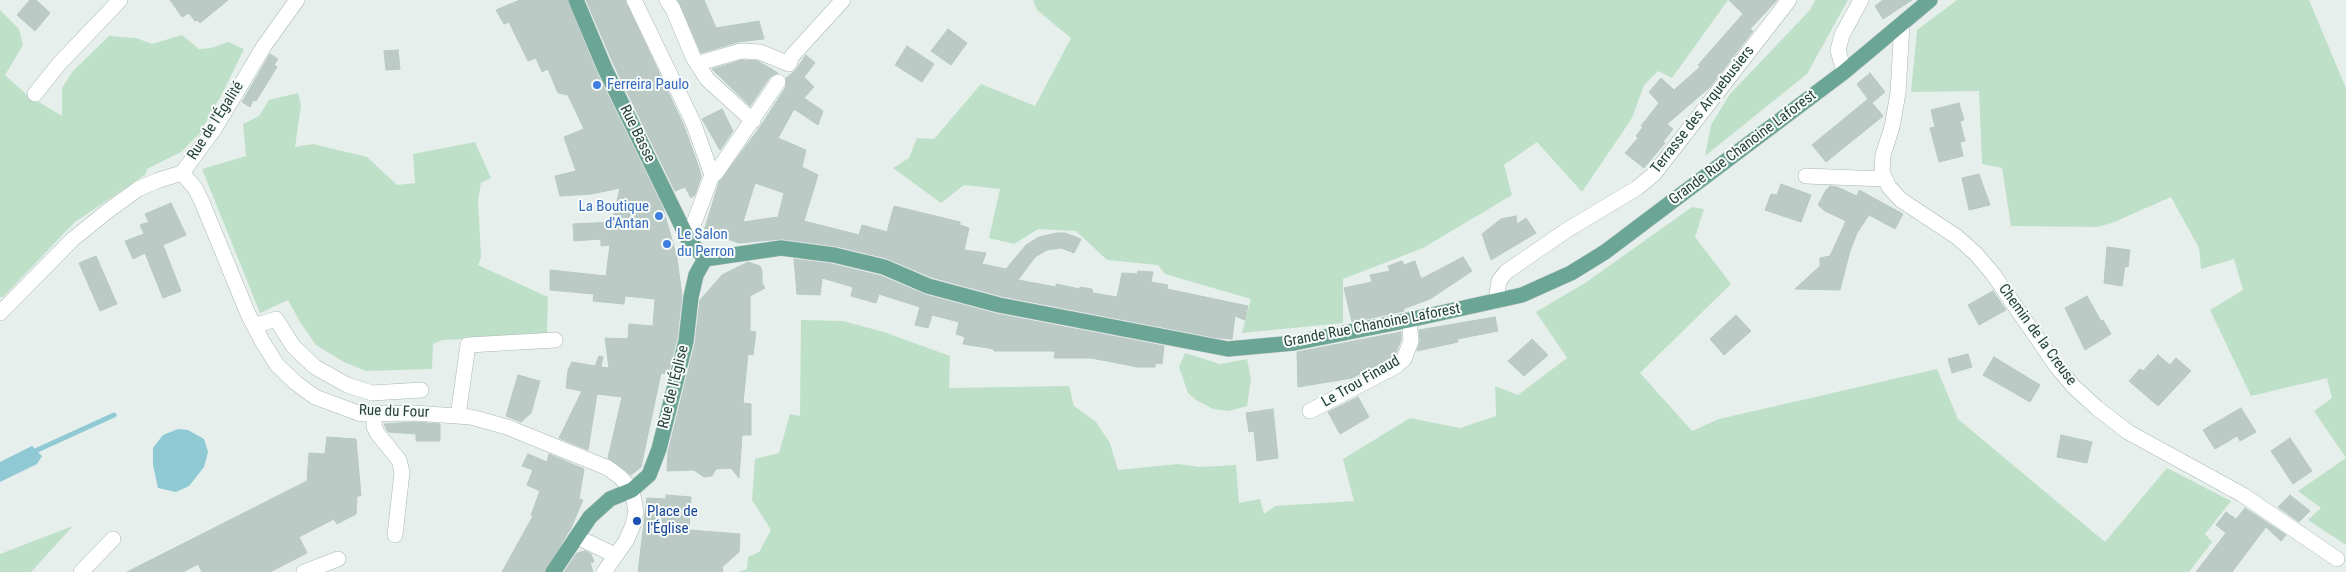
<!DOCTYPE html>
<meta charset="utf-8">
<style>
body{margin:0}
canvas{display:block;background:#e6efeb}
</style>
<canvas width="2346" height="572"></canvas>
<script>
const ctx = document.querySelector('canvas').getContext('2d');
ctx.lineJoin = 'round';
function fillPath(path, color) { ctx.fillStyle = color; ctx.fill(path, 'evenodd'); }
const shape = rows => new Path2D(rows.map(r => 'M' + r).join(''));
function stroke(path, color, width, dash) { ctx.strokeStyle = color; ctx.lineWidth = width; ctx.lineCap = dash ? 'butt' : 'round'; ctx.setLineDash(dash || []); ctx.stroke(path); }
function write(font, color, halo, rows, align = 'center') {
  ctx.font = font + ' "Roboto Condensed",sans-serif'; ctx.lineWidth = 4; ctx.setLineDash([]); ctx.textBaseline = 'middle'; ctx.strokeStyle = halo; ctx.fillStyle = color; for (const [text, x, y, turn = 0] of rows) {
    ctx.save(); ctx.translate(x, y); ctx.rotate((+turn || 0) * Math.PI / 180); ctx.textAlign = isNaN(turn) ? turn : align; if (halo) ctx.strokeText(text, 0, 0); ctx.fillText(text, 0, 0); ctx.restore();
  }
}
fillPath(shape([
 [1033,0,1728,0,1672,78,1658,71,1644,85,1632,118,1582,192,1537,142,1504,165,1512,195,1423,248,1343,279,1343,323,1242,333,1251,299,1165,274,1158,265,1107,260,1076,231,1038,229,1014,244,989,238,1000,189,964,185,941,203,893,168,909,158,917,138,934,139,981,84,1035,106,1071,38,1037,10],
 [1815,0,1848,0,1807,74,1705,156,1711,125,1730,94,1810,10],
 [1957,0,2309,0,2346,88,2346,545,2308,520,2321,508,2298,491,2346,458,2314,411,2332,398,2327,378,2251,396,2210,310,2243,290,2234,259,2201,269,2199,248,2171,197,2112,223,2097,227,2011,226,2002,168,1982,164,1979,91,1911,92,1917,30],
 [0,10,19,29,23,45,5,75,26,94,62,116,62,88,73,71,109,36,136,38,152,44,182,35,199,49,211,48,228,42,244,49,222,94,199,134,181,152,147,169,145,175,75,222,3,297,0,297],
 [298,93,301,106,295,147,313,144,367,157,397,185,415,183,413,154,475,142,491,178,481,183,478,200,481,257,478,265,548,297,547,335,443,340,433,344,432,369,366,371,344,362,316,345,300,322,288,300,260,313,202,169,246,156,243,124,259,116,269,100],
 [1692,207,1704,209,1695,237,1731,284,1640,373,1692,431,1719,419,1937,369,1958,419,2105,542,2167,468,2231,501,2205,534,2212,542,2189,572,738,572,747,569,748,557,759,552,771,530,752,500,755,459,779,453,790,414,800,416,801,320,843,321,884,332,950,356,949,388,1069,386,1074,406,1096,422,1110,443,1118,470,1178,464,1200,467,1236,465,1239,503,1260,499,1264,514,1275,506,1354,501,1343,459,1410,418,1460,428,1496,416,1495,386,1518,395,1567,358,1536,312,1585,283],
 [1185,353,1220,364,1247,359,1251,379,1247,406,1229,411,1213,409,1196,400,1188,393,1179,367],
 [73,526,31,572,0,572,0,554]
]), '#bfe0c8');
fillPath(shape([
 [178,429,188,430,204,439,208,452,204,467,189,486,176,492,158,488,153,465,153,448,163,435],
 [32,446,42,456,37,464,0,482,0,462]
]), '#8ec9d4');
stroke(shape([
 [33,452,114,415]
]), '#8ec9d4', 5);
const building = shape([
 [30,0,36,0,50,13,35,31,17,15,30,0],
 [170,0,228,0,200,23,197,20,195,21,189,13,182,17,170,0],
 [520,0,567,0,597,73,663,208,677,258,682,296,677,339,668,374,661,373,641,467,631,475,608,458,622,397,597,394,588,450,559,438,582,391,566,388,568,370,572,362,595,366,599,356,603,357,601,367,609,368,605,338,628,339,629,324,653,326,655,299,625,296,624,304,593,301,594,294,550,290,550,270,606,276,610,245,601,246,601,239,574,241,573,224,612,222,620,188,592,194,560,196,555,176,576,171,564,137,584,129,568,95,558,93,548,69,542,72,536,58,528,61,509,22,504,24,496,10,520,0],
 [586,0,625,0,684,126,699,168,701,177,695,195,691,198,685,187,675,191,614,65,586,0],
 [678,0,704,0,716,28,759,21,764,39,738,42,701,53,678,0],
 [1729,0,1777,0,1750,29,1753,31,1710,87,1667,124,1673,129,1663,142,1665,143,1644,168,1625,153,1638,138,1636,136,1643,127,1641,126,1659,103,1649,92,1661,78,1674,90,1700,67,1698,65,1743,14,1729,0],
 [1883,0,1912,0,1883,19,1875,6,1883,0],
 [948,29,967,43,951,65,931,51,948,29],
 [907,46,934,64,922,82,895,65,907,46],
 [398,50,400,69,386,70,384,51,398,50],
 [270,54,278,59,274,65,277,67,256,101,253,100,250,107,242,102,270,54],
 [806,55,815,63,804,77,814,87,804,98,823,111,818,125,794,109,778,138,806,150,802,167,818,175,804,221,859,235,862,225,887,232,894,206,960,222,960,225,969,228,964,250,986,253,982,264,1006,269,1026,245,1039,237,1057,233,1065,233,1081,239,1074,253,1061,248,1047,250,1035,257,1018,280,1056,287,1056,284,1080,289,1080,287,1092,289,1093,293,1117,297,1122,273,1137,274,1138,271,1153,272,1151,282,1168,285,1167,289,1248,306,1245,320,1235,316,1232,339,1218,338,1001,296,931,277,886,258,836,246,782,239,739,243,704,231,719,182,760,127,786,87,786,78,795,71,806,55],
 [755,183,784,193,778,217,743,222,755,183],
 [742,60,758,61,778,73,770,77,750,106,712,69,742,60],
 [1870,73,1885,92,1872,103,1883,116,1826,162,1812,145,1868,99,1857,84,1870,73],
 [1959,103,1964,120,1960,121,1965,141,1960,142,1963,156,1939,162,1930,128,1935,127,1931,110,1959,103],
 [722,109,733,131,720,150,702,119,722,109],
 [1979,174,1990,205,1969,210,1962,178,1979,174],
 [1781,184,1811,195,1801,222,1765,210,1771,194,1777,195,1781,184],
 [1830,186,1837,187,1857,196,1859,190,1903,214,1895,229,1869,215,1857,233,1850,251,1840,290,1795,289,1820,266,1820,258,1830,256,1846,221,1825,211,1818,205,1826,190,1830,186],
 [171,203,186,235,163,245,181,291,163,298,145,253,133,259,125,241,144,234,140,225,149,222,145,214,171,203],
 [1516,216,1517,224,1526,218,1536,233,1491,260,1482,234,1501,219,1516,216],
 [2107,247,2130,250,2128,267,2125,266,2122,286,2104,283,2107,247],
 [96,256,117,304,100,311,79,263,96,256],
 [1463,257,1472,271,1430,299,1403,309,1404,311,1352,322,1344,288,1372,282,1370,275,1390,271,1388,266,1402,261,1404,265,1415,261,1421,279,1463,257],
 [794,259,832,264,881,276,926,295,997,314,1164,346,1162,364,1156,363,1155,367,1138,367,1091,358,1054,358,1055,351,994,351,994,349,963,344,965,337,956,334,959,322,932,315,928,328,915,325,920,307,879,294,876,303,851,296,853,287,822,278,820,295,797,294,794,259],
 [748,262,760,266,762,271,762,283,765,288,750,296,750,331,756,332,753,355,748,354,743,403,751,404,751,435,742,435,739,478,731,468,716,469,712,476,704,477,694,470,667,471,668,452,695,343,700,300,722,275,748,262],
 [1993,291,2006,310,1979,325,1968,305,1993,291],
 [2087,296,2101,321,2103,320,2111,334,2085,350,2065,308,2087,296],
 [1736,315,1751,331,1724,355,1710,339,1736,315],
 [1495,317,1498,331,1457,339,1458,342,1417,351,1420,341,1419,330,1495,317],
 [1401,332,1401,340,1396,353,1391,358,1352,378,1298,387,1297,352,1401,332],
 [1532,339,1548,355,1524,376,1508,361,1532,339],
 [1968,354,1972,367,1952,373,1948,359,1968,354],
 [2158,355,2170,365,2176,358,2191,371,2158,406,2129,381,2140,369,2143,371,2158,355],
 [1994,357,2040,385,2030,402,1983,375,1994,357],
 [518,375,540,381,531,413,521,422,506,416,518,375],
 [1358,397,1369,417,1340,434,1328,412,1358,397],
 [2241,408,2256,432,2240,441,2237,436,2215,449,2203,430,2241,408],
 [1273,409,1278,458,1257,461,1254,431,1249,432,1246,413,1273,409],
 [414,422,440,424,440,441,416,441,416,434,388,432,384,424,414,422],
 [2061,435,2092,442,2087,463,2057,457,2061,435],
 [327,437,356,439,361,496,357,496,356,514,337,524,334,519,299,537,307,553,270,572,202,572,198,564,183,572,127,572,307,481,309,453,325,454,327,437],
 [2290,438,2312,471,2293,484,2271,451,2290,438],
 [528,454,547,462,549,454,584,469,579,499,583,500,571,528,544,572,502,572,533,516,531,515,540,491,527,485,533,470,522,466,528,454],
 [666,495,691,497,689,530,740,534,739,552,722,567,723,572,638,572,647,498,666,499,666,495],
 [2290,495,2310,511,2299,522,2278,507,2290,495],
 [2245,508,2286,535,2281,541,2266,527,2232,572,2196,572,2226,533,2216,525,2226,512,2236,519,2245,508],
 [585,551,591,554,594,562,590,563,593,572,564,572,577,553,585,551]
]);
fillPath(building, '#bbcac4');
stroke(building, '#b8c9c2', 1);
const minor = shape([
 [634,0,693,122,712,175],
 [667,0,673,9,693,57,707,79,753,121],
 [1902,24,1898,93,1892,127,1883,155,1882,172,1889,187,1901,200,1957,237,1976,254,1993,274,2057,367,2074,387,2097,408,2128,432,2243,495,2337,559],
 [700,66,706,61,741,51,760,52,789,64,792,56,843,0],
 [1844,72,1838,50,1842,35,1861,0],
 [35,94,59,64,120,0],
 [182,173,195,188,202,202,248,314,262,341,277,365,296,383,315,397,361,414,414,413,471,417,507,427,608,468,620,477,632,490,636,512,633,525,626,541,604,572],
 [1806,176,1885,179],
 [688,239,712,175,716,173,778,82],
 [1496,301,1499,281,1506,272,1567,230,1637,188,1654,174,1789,0],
 [0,313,73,239,109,210,138,189,159,180,182,173,215,128,264,46,297,0],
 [254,326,276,319,293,346,315,367,347,385,372,393,421,390],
 [1310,411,1396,366,1404,359,1411,341,1409,320],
 [375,415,374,426,377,433,399,460,402,472,395,535],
 [458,416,468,345,555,340],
 [577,537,615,555],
 [81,572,113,539],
 [304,572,338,559]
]);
const major = shape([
 [705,259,781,248,834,255,884,267,928,286,999,305,1228,349,1294,343,1409,320,1522,295,1571,273,1605,252,1844,72,1930,0],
 [553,572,590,517,610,499,632,490,649,475,659,449,686,341,691,297,696,275,705,259,688,239,605,69,576,0]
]);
stroke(minor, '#a8b8b2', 16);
stroke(major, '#c2cac8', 16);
stroke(minor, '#fff', 15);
stroke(major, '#6aa596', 15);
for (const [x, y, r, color] of [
 [597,85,5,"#3f7fe0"],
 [659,216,5,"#3f7fe0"],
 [667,244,5,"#3f7fe0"],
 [637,521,5,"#1a4fb4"]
]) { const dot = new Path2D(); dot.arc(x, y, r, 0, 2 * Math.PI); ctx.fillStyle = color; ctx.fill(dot); stroke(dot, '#f7fbf9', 2); }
write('15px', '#366cbe', '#f7fbf9', [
 ["Ferreira Paulo",607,85],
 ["La Boutique",649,207,"right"],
 ["d'Antan",649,224,"right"],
 ["Le Salon",677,235],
 ["du Perron",677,252]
], 'left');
write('15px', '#24423a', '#f7fbf9', [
 ["Terrasse des Arquebusiers",1703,110,-52],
 ["Rue de l'Égalité",216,121,-57],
 ["Rue Basse",637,134,64],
 ["Grande Rue Chanoine Laforest",1743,148,-37],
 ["Grande Rue Chanoine Laforest",1372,326,-11],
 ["Chemin de la Creuse",2037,335,54],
 ["Le Trou Finaud",1361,382,-30],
 ["Rue de l'Église",674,387,-76],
 ["Rue du Four",394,412,2]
]);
write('15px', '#164399', '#f7fbf9', [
 ["Place de",647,512],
 ["l'Église",647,529]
], 'left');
</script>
